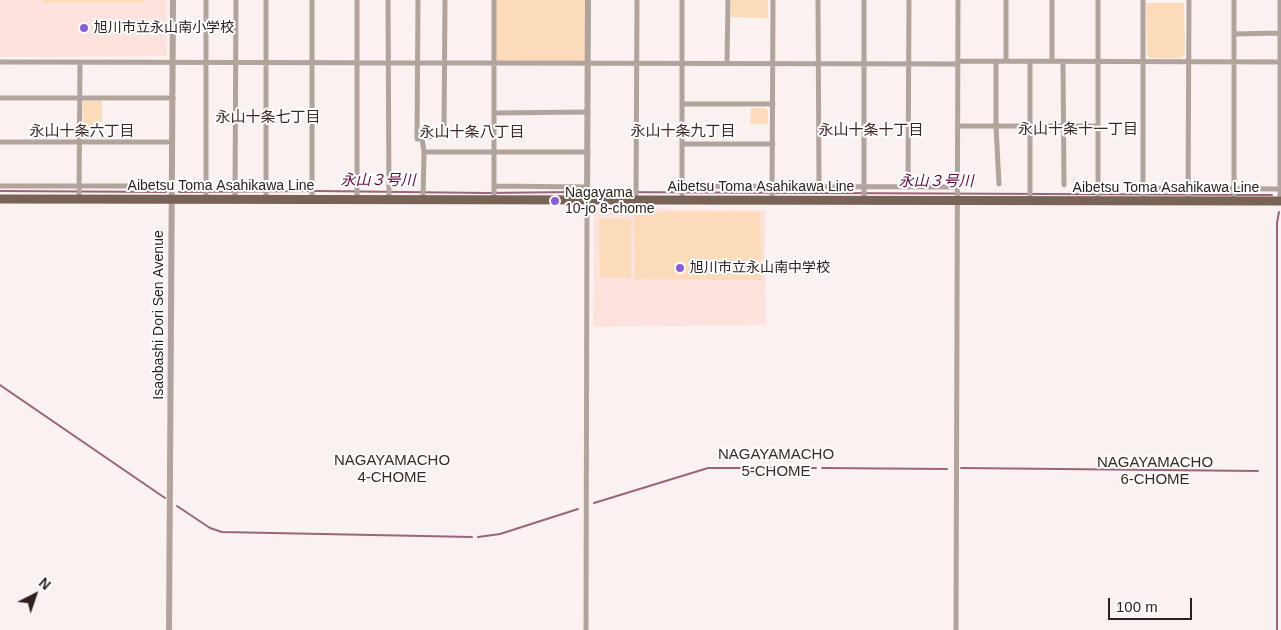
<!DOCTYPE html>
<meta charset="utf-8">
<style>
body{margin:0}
#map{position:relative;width:1281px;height:630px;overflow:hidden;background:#faf2f1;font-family:Helvetica,sans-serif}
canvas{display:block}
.north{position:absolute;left:10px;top:570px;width:50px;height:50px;-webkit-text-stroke:4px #fff;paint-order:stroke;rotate:41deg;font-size:14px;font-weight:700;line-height:20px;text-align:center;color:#2d201d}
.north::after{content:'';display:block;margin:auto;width:18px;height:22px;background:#2d201d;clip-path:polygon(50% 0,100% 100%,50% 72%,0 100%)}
.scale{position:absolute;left:1108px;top:598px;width:84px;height:22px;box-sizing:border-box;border:2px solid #2d201d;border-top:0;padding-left:6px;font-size:15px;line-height:18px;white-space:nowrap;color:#2d201d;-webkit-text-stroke:4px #fff;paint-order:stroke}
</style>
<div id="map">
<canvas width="1281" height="630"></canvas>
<div class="north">N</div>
<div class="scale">100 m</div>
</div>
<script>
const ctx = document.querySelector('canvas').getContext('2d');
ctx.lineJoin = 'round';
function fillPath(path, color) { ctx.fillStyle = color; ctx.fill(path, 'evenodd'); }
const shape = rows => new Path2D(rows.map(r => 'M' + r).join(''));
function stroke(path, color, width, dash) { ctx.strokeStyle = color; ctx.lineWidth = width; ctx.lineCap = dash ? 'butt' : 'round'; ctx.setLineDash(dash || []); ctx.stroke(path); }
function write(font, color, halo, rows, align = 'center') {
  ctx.font = font + ' Helvetica,"Noto Sans JP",sans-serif'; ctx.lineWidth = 4; ctx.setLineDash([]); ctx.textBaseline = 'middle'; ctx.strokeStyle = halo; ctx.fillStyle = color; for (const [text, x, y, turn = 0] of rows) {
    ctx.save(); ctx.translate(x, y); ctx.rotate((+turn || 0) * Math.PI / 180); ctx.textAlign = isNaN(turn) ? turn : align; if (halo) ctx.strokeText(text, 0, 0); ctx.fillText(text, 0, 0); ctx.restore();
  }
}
fillPath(shape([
 [0,0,167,0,167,56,0,57],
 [598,208,765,210,766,325,593,327,594,211]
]), '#fde2dd');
fillPath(shape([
 [42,0,144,0,144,3,42,3],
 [494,0,588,0,588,63,494,63],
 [731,0,768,0,768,18,731,17],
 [1146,3,1184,3,1185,54,1181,58,1149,58,1147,54],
 [83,101,102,101,102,122,93,122,93,139,83,139],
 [751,108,765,108,768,111,768,124,750,124],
 [634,212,760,212,762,280,635,279],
 [599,219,631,219,631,278,600,277]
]), '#fbdbba');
stroke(shape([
 [0,191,166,192],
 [179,192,319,191,486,193,576,192],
 [599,192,1272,195],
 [0,385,165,498],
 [822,468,947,469],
 [961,468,1258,471],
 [594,503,708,468,816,468],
 [177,506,210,528,222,532,472,537],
 [478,537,500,534,578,509],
 [1277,630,1277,223,1279,212]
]), '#9c647a', 2);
stroke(shape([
 [388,0,389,200],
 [418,0,417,139,444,134,445,0],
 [818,0,819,187],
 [1052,0,1052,61],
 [1098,0,1098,201],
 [1280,0,1280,201],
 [1234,34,1280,33],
 [1006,60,1006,0],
 [958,61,1281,62],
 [996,61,996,126,999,184],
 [1030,61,1030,201],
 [1063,61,1064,185],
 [0,62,958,64],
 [727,63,728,0],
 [0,98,173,98],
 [682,104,773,104],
 [494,113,588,112],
 [958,126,1097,126],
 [422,138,424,152],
 [0,142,172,142],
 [682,144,773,144],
 [0,186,172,186],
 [494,186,587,187],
 [682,186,957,187],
 [908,187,909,0],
 [1143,188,1281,189],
 [79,199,80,63],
 [206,199,206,0],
 [235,199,236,0],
 [266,199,266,0],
 [312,200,312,0],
 [357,200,357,0],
 [423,200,424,152,588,152],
 [494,200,494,0],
 [636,200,637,0],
 [682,201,682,0],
 [772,201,773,0],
 [864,201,864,0],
 [1143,202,1143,0],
 [1188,202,1189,0],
 [1234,202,1234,0],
 [586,630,587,201],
 [956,630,958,0]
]), '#b1a49d', 5);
stroke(shape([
 [587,201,588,0],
 [169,630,173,0]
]), '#b1a49d', 6);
stroke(shape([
 [0,199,1281,201]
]), '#796256', 9);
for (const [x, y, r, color] of [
 [84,28,5,"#885ed8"],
 [555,201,5,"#885ed8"],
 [680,268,5,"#885ed8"]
]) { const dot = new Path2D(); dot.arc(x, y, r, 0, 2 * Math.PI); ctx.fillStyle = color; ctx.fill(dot); stroke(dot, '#fff', 2); }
write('14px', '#2d201d', '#fff', [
 ["旭川市立永山南小学校",94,28],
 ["Nagayama",565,193],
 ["10-jo 8-chome",565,209],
 ["旭川市立永山南中学校",690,268]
], 'left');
write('14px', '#2d201d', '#fff', [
 ["Aibetsu Toma Asahikawa Line",221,186],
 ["Aibetsu Toma Asahikawa Line",761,187],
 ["Aibetsu Toma Asahikawa Line",1166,188],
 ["Isaobashi Dori Sen Avenue",159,315,-90]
]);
write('15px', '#412722', '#fff', [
 ["永山十条七丁目",268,118],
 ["永山十条十一丁目",1078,130],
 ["永山十条十丁目",871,131],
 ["永山十条六丁目",82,132],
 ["永山十条九丁目",683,132],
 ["永山十条八丁目",472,133],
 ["NAGAYAMACHO",776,455],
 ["5-CHOME",776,472],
 ["NAGAYAMACHO",392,461],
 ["4-CHOME",392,478],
 ["NAGAYAMACHO",1155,463],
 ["6-CHOME",1155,480]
]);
write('italic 15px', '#65093e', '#fff', [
 ["永山３号川",378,181],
 ["永山３号川",936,182]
]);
</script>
